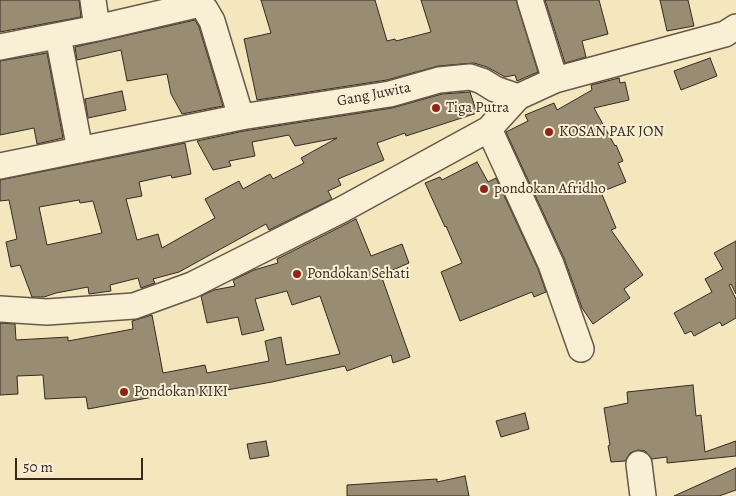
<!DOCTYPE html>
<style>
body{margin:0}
#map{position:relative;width:736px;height:496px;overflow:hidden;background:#f4e7bd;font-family:Alegreya,serif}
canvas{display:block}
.scale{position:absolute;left:15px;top:458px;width:128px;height:22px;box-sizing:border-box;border:2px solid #352922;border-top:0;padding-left:6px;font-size:15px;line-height:18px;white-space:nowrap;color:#352922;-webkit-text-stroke:4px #f8efd4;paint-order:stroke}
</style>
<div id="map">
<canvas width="736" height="496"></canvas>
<div class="scale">50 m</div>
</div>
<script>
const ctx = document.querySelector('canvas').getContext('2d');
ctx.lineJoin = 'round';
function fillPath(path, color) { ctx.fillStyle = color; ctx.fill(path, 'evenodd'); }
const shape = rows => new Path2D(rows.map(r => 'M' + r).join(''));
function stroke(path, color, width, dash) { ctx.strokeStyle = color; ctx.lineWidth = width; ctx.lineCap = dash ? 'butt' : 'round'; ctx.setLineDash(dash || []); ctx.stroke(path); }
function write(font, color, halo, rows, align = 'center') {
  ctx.font = font + ' Alegreya,serif'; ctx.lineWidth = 4; ctx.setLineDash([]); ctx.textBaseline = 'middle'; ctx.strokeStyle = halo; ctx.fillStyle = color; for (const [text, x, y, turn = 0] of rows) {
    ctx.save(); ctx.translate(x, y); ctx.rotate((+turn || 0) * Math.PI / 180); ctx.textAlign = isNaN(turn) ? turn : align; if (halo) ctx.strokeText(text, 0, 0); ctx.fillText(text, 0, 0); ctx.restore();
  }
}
const building = shape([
 [0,0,79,0,81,17,0,32,0,0],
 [261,0,375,0,387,41,395,39,396,41,431,32,421,0,516,0,538,72,517,81,515,75,505,77,487,67,474,63,438,66,387,80,257,100,244,39,271,33,261,0],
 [545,0,599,0,608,34,582,41,586,57,565,63,545,0],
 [660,0,688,0,694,26,667,31,660,0],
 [195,20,199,27,223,106,182,114,171,94,167,74,127,81,121,50,77,60,75,47,195,20],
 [47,53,63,138,37,144,34,128,0,135,0,61,47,53],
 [710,58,717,76,681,90,674,71,710,58],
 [619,78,620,83,625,82,629,100,594,108,615,146,616,145,623,161,618,163,626,182,601,192,616,228,611,230,643,275,624,289,630,298,593,324,582,308,564,258,506,132,528,121,525,115,554,103,557,110,592,90,591,85,619,78],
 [122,91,126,110,88,118,85,99,122,91],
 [470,92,477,113,406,136,405,133,377,143,384,160,338,179,341,185,328,191,332,199,269,230,266,224,179,272,153,279,155,283,141,288,138,278,110,285,111,291,89,294,88,287,56,293,44,297,32,297,20,265,11,267,6,242,17,239,9,200,0,201,0,180,185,143,191,174,172,178,171,175,139,182,142,196,126,199,137,240,158,234,162,248,215,218,205,199,239,181,243,189,270,174,273,179,304,163,301,158,337,138,295,146,289,135,252,142,255,156,229,161,231,166,213,170,197,141,244,131,392,108,442,94,470,92],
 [79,200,80,203,93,201,102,233,47,245,39,207,79,200],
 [477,162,488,182,496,178,538,269,546,292,534,297,532,292,460,321,441,272,462,263,446,226,445,227,425,183,440,177,442,180,477,162],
 [356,219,371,256,402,244,409,263,381,275,410,357,393,363,391,355,347,371,345,366,272,382,187,397,186,391,88,409,86,397,45,399,43,375,17,376,18,394,0,395,0,323,15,324,16,340,68,337,68,341,133,329,132,321,152,315,163,373,205,365,207,373,269,361,265,341,281,337,286,365,340,354,320,296,292,305,287,291,255,299,264,330,242,335,238,317,207,323,201,296,214,290,235,286,233,280,254,270,278,263,277,259,356,219],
 [736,241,736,294,731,284,729,285,736,299,736,318,722,326,720,322,694,336,691,331,685,334,674,313,712,292,705,279,723,269,714,253,736,241],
 [693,385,696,416,701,415,705,452,736,441,736,456,667,463,667,457,652,459,645,451,638,450,630,453,625,461,611,462,608,446,610,445,604,408,628,403,627,392,693,385],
 [525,413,529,429,501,437,496,421,525,413],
 [266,441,269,456,250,459,247,444,266,441],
 [736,468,736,490,719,496,674,496,736,468],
 [465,476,469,496,347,496,347,485,437,479,437,482,465,476]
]);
fillPath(building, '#988c73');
stroke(building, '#352922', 1);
const minor = shape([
 [93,0,97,28],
 [530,0,555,80],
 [58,36,80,150],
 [0,47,97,28,200,4,205,9,212,21,241,117],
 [489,129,551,264,581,349],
 [0,166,241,117,390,94,439,80,470,77,482,81,495,89,518,97,555,80,725,34,736,27],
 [0,309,47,312,134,306,192,285,343,209,489,129,518,97],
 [639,464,643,496]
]);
stroke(minor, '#655849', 28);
stroke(minor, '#f8efd4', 25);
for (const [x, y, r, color] of [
 [436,108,5,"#8f2418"],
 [549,132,5,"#8f2418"],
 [484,189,5,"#8f2418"],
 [297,274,5,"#8f2418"],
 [124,392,5,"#8f2418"]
]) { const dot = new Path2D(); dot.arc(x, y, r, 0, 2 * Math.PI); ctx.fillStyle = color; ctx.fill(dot); stroke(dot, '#f8efd4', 2); }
write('15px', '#352922', '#f8efd4', [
 ["Gang Juwita",374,95,-11]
]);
write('15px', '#352922', '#f8efd4', [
 ["Tiga Putra",446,108],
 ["KOSAN PAK JON",559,132],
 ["pondokan Afridho",494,189],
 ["Pondokan Sehati",307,274],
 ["Pondokan KIKI",134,392]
], 'left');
</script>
